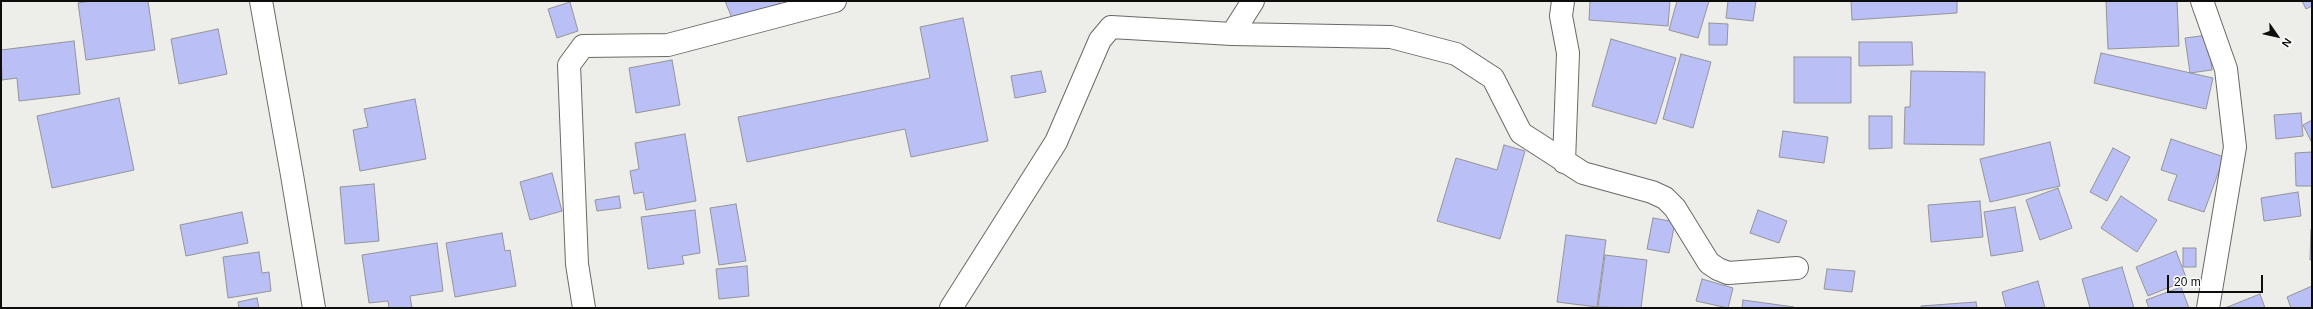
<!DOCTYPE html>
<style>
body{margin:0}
#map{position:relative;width:2313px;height:309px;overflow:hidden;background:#edeeea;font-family:Helvetica,sans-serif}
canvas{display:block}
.frame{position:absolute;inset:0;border:2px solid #0d0d0c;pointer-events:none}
.north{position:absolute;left:2257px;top:16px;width:40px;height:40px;-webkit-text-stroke:3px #fff;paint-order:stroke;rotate:124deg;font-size:11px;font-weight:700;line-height:16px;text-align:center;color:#0d0d0c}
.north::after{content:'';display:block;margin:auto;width:14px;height:18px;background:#0d0d0c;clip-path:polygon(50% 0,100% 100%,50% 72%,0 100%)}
.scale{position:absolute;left:2167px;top:275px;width:96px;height:18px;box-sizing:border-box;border:2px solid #0d0d0c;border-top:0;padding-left:5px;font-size:12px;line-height:14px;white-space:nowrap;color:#0d0d0c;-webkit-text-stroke:3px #fff;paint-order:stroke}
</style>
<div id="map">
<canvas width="2313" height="309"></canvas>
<div class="frame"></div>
<div class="north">N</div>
<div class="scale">20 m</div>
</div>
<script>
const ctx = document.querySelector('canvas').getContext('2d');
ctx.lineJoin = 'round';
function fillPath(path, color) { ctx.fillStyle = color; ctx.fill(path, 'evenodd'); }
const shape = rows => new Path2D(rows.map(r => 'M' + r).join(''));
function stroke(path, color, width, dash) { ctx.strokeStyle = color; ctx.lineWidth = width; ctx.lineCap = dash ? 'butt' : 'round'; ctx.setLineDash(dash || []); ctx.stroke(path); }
const building = shape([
 [91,1,148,1,155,50,86,60,78,3,91,1],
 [725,1,779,1,781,4,734,23,725,1],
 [1590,1,1670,1,1668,26,1589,20,1590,1],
 [1677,1,1709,1,1698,38,1669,30,1677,1],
 [1728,1,1756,1,1753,21,1726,18,1728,1],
 [1851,1,1957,1,1957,13,1852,20,1851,1],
 [2106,1,2177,1,2179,46,2108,49,2106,1],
 [2302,1,2312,1,2312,6,2306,9,2302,1],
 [570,2,578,31,557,38,548,9,570,2],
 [963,18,988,141,911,157,905,129,747,162,738,117,930,78,920,27,963,18],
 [1709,23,1728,24,1727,45,1709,45,1709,23],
 [218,29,227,74,179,84,171,39,218,29],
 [2208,35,2212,70,2190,73,2185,38,2208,35],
 [1611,39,1676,58,1656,124,1592,106,1611,39],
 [74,41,80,94,19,101,17,78,2,80,1,50,74,41],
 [1859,42,1912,42,1913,65,1859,66,1859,42],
 [2101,53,2213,78,2206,109,2094,83,2101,53],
 [1681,54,1711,62,1693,128,1663,119,1681,54],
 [1794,57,1851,57,1851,103,1794,103,1794,57],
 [672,60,680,105,636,113,629,68,672,60],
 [1041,71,1046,92,1015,98,1011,76,1041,71],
 [1911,71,1985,72,1984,145,1904,144,1905,107,1910,107,1911,71],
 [119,98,134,170,52,188,37,116,119,98],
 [415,99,426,159,360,171,353,130,368,127,364,109,415,99],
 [2301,113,2303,136,2276,139,2274,115,2301,113],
 [1869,116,1892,116,1892,148,1869,149,1869,116],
 [2312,120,2312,143,2303,125,2312,120],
 [1783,131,1828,137,1824,163,1779,157,1783,131],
 [685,134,696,201,646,210,643,192,634,194,630,171,639,169,635,143,685,134],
 [2171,139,2224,157,2204,212,2168,200,2177,175,2161,170,2171,139],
 [2050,142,2060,186,1990,202,1980,159,2050,142],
 [1504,145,1525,151,1500,239,1437,221,1456,158,1497,170,1504,145],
 [2113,148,2130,157,2107,201,2090,192,2113,148],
 [2312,152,2312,186,2296,186,2295,153,2312,152],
 [552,173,562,211,530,220,520,182,552,173],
 [374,184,379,241,345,244,340,187,374,184],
 [2058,188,2072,228,2040,240,2026,200,2058,188],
 [2298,192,2301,216,2264,221,2261,198,2298,192],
 [619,196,621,208,597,211,595,200,619,196],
 [2121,196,2157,220,2137,252,2101,228,2121,196],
 [1980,201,1983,237,1931,242,1928,205,1980,201],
 [736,204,746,261,719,265,710,208,736,204],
 [2015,207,2023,251,1991,256,1984,212,2015,207],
 [695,210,700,253,682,256,684,264,648,269,641,217,695,210],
 [1758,210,1787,221,1779,243,1750,233,1758,210],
 [242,212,248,243,186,256,180,225,242,212],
 [1653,218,1675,222,1669,253,1647,249,1653,218],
 [2311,230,2312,230,2312,260,2310,260,2311,230],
 [502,233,505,251,510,250,516,286,455,297,446,243,502,233],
 [1566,235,1606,240,1597,307,1557,302,1566,235],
 [437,243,443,291,410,296,412,308,389,308,388,301,369,303,362,255,437,243],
 [2183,248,2196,248,2196,267,2183,267,2183,248],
 [2176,251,2187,280,2148,296,2136,267,2176,251],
 [259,252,262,273,269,272,271,291,228,298,223,257,259,252],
 [1605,255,1647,260,1641,308,1598,307,1605,255],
 [747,266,749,296,719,299,716,269,747,266],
 [2122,267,2134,308,2090,308,2082,279,2122,267],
 [1827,269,1855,271,1852,292,1824,289,1827,269],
 [1702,279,1733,288,1728,308,1696,301,1702,279],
 [2038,281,2045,308,2006,308,2002,292,2038,281],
 [2312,286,2312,308,2291,308,2287,297,2312,286],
 [2181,287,2189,308,2149,308,2146,300,2181,287],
 [2260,294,2265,308,2225,308,2260,294],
 [257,298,259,308,239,308,238,302,257,298],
 [1743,300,1794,307,1793,308,1742,308,1743,300],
 [1976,302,1977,308,1921,308,1921,306,1976,302]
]);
fillPath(building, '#babff6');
stroke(building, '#949498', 1);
const minor = shape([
 [261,1,292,175,314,308],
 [1563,1,1561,16,1568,53,1564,162],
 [2202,1,2226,69,2235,147,2208,308],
 [1232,34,1391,37,1456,54,1493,78,1521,133,1583,173,1652,192,1665,198,1675,208,1709,263,1718,269,1728,273,1797,268],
 [584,308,577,264,569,65,583,46,668,45,835,1],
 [951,308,1056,142,1100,40,1111,27,1232,34,1253,1]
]);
stroke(minor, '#696966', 24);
stroke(minor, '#fff', 22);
</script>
